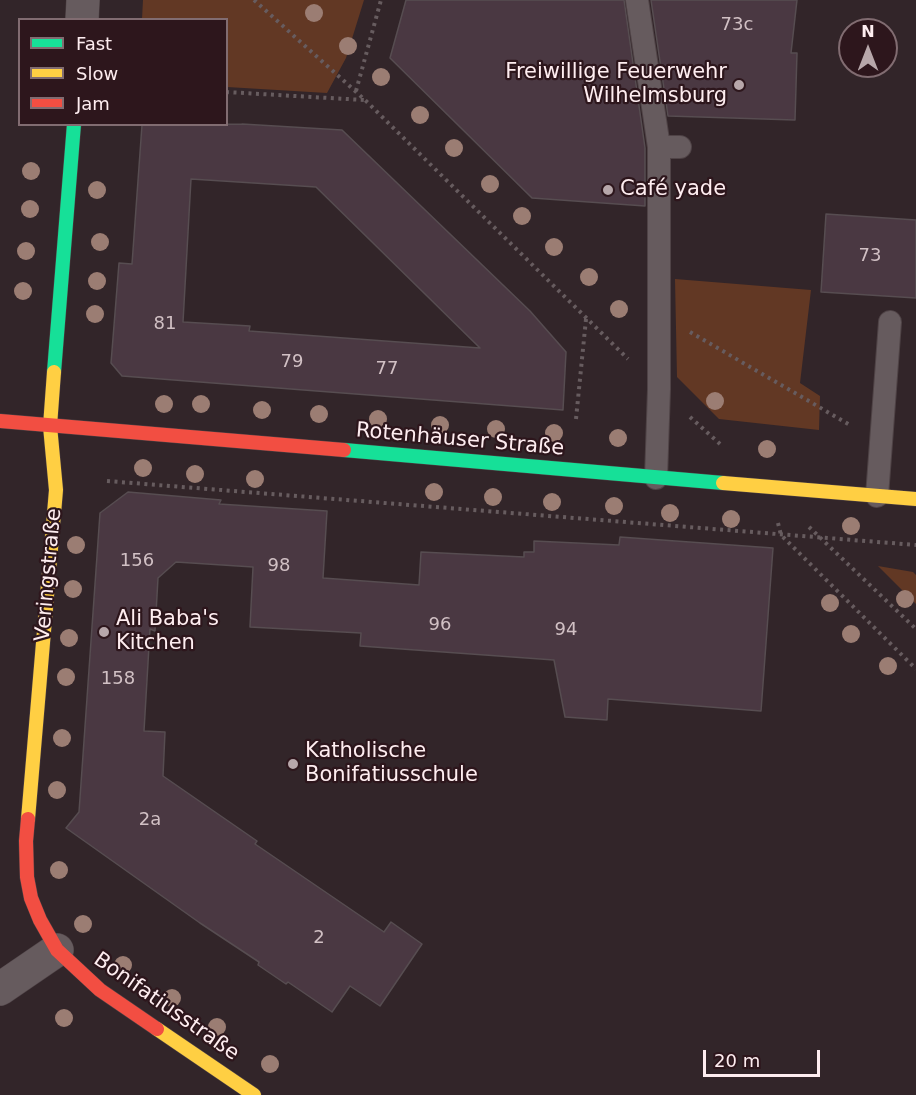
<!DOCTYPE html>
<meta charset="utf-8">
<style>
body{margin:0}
#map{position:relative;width:916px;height:1095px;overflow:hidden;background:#322529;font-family:"DejaVu Sans",sans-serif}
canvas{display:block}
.legend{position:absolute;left:18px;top:18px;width:210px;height:108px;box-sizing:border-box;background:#2d161c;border:2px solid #816c71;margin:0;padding:8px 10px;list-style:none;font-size:18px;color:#feedf0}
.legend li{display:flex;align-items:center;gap:12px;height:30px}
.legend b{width:30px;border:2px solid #816c71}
.north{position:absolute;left:838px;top:18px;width:60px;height:60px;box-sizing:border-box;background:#2d161c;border:2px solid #816c71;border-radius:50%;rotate:0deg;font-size:16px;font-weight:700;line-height:24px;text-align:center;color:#feedf0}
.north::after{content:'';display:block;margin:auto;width:21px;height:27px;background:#b7a7aa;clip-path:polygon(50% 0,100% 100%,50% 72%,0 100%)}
.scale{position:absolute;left:703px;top:1050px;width:117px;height:27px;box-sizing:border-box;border:3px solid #feedf0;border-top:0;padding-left:8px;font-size:18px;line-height:21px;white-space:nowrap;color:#feedf0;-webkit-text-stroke:4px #2d161c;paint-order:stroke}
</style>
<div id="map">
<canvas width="916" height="1095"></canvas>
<ul class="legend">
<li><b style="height:8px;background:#16e098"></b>Fast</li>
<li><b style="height:8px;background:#ffcf43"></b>Slow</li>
<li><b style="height:8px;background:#f24e42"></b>Jam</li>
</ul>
<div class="north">N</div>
<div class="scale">20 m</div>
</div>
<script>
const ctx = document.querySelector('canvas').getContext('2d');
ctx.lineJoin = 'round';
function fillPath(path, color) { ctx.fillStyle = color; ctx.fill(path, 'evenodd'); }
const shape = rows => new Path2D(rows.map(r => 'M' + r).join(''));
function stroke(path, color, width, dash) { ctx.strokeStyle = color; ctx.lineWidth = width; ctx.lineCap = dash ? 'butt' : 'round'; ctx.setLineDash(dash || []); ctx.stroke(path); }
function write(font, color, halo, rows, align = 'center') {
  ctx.font = font + ' "DejaVu Sans",sans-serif'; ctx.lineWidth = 4.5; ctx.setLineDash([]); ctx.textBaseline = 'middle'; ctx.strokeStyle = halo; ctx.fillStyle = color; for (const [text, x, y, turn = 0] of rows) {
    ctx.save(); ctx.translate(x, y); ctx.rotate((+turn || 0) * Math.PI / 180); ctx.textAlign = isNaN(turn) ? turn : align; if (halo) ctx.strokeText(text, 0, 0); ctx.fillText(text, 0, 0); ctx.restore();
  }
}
fillPath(shape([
 [143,0,364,0,346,58,327,93,227,87,226,20,142,19],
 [675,279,811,290,800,383,820,396,819,430,719,419,677,377],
 [878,566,913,572,916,575,916,604]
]), '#623824');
const building = shape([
 [406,0,624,0,645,148,645,206,532,198,390,58,406,0],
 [651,0,797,0,791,53,797,53,795,120,668,116,651,0],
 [242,124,342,130,530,311,566,352,563,410,122,376,111,363,119,263,132,264,142,125,242,124],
 [191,179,316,187,480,348,249,331,250,326,183,322,191,179],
 [826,214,916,220,916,298,821,292,826,214],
 [128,492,221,500,219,504,327,511,323,578,419,585,421,552,524,557,524,552,534,552,534,541,619,545,620,537,773,548,761,711,608,699,607,720,565,717,554,660,360,646,361,633,250,627,253,567,176,562,158,578,155,631,150,629,144,731,165,732,163,776,257,841,255,844,384,932,391,922,422,944,380,1006,350,986,332,1012,288,982,286,984,258,965,259,962,200,923,66,828,79,812,100,513,128,492]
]);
fillPath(building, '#4a3842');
stroke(building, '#574d51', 1.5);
const lane = shape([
 [637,0,659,147,659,389,656,478],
 [659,147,680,147],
 [877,496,890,322]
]);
const street = shape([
 [82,20,83,0],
 [0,989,57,950]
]);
const fast = shape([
 [54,372,74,124],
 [344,450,723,483]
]);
const slow = shape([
 [723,483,916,499],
 [28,819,56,490,50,426,54,372],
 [157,1029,254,1095]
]);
const jam = shape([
 [0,421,344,450],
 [28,819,26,841,27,877,31,898,40,920,57,950,100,990,157,1029]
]);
stroke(lane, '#4f4346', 24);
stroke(street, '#4f4346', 34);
stroke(fast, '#4f4346', 15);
stroke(slow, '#4f4346', 15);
stroke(jam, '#4f4346', 15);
stroke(shape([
 [254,0,365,100,628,359],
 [356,91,381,0],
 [226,92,364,100],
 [690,332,850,425],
 [690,417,720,444],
 [576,419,586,319],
 [107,481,916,545],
 [778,523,781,535,916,669],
 [809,527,916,629]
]), '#675c5f', 4, [3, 4.5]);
stroke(lane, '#665b5e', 22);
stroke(street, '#665b5e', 33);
stroke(fast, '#16e098', 14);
stroke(slow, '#ffcf43', 14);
stroke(jam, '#f24e42', 14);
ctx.fillStyle = '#9b7d73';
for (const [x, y] of [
 [314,13],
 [348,46],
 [381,77],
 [420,115],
 [454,148],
 [31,171],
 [490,184],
 [97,190],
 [30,209],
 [522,216],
 [100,242],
 [554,247],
 [26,251],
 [589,277],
 [97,281],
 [23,291],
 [619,309],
 [95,314],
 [715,401],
 [164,404],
 [201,404],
 [262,410],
 [319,414],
 [378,419],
 [440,425],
 [496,429],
 [554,433],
 [618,438],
 [767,449],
 [143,468],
 [195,474],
 [255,479],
 [434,492],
 [493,497],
 [552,502],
 [614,506],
 [670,513],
 [731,519],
 [851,526],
 [76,545],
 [73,589],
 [905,599],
 [830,603],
 [851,634],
 [69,638],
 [888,666],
 [66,677],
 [62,738],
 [57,790],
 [59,870],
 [83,924],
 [123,965],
 [172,998],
 [64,1018],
 [217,1027],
 [270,1064]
]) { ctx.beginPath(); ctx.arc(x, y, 9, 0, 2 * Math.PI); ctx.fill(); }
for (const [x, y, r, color] of [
 [739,85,6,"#b7a7aa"],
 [608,190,6,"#b7a7aa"],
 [104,632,6,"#b7a7aa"],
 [293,764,6,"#b7a7aa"]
]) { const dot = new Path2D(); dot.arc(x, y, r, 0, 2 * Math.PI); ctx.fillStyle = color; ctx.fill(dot); stroke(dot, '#2d161c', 2); }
write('18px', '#d1c0c4', null, [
 ["73c",737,25],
 ["73",870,256],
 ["81",165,324],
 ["79",292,362],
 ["77",387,369],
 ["156",137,561],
 ["98",279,566],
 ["96",440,625],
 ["94",566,630],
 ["158",118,679],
 ["2a",150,820],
 ["2",319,938]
]);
write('21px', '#feedf0', '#2d161c', [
 ["Freiwillige Feuerwehr",727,73,"right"],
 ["Wilhelmsburg",727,97,"right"],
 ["Café yade",620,190],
 ["Ali Baba's",116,620],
 ["Kitchen",116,644],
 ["Katholische",305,752],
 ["Bonifatiusschule",305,776]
], 'left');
write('21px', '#feedf0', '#2d161c', [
 ["Rotenhäuser Straße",460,440,5],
 ["Veringstraße",49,575,-85],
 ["Bonifatiusstraße",166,1007,35]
]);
</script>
